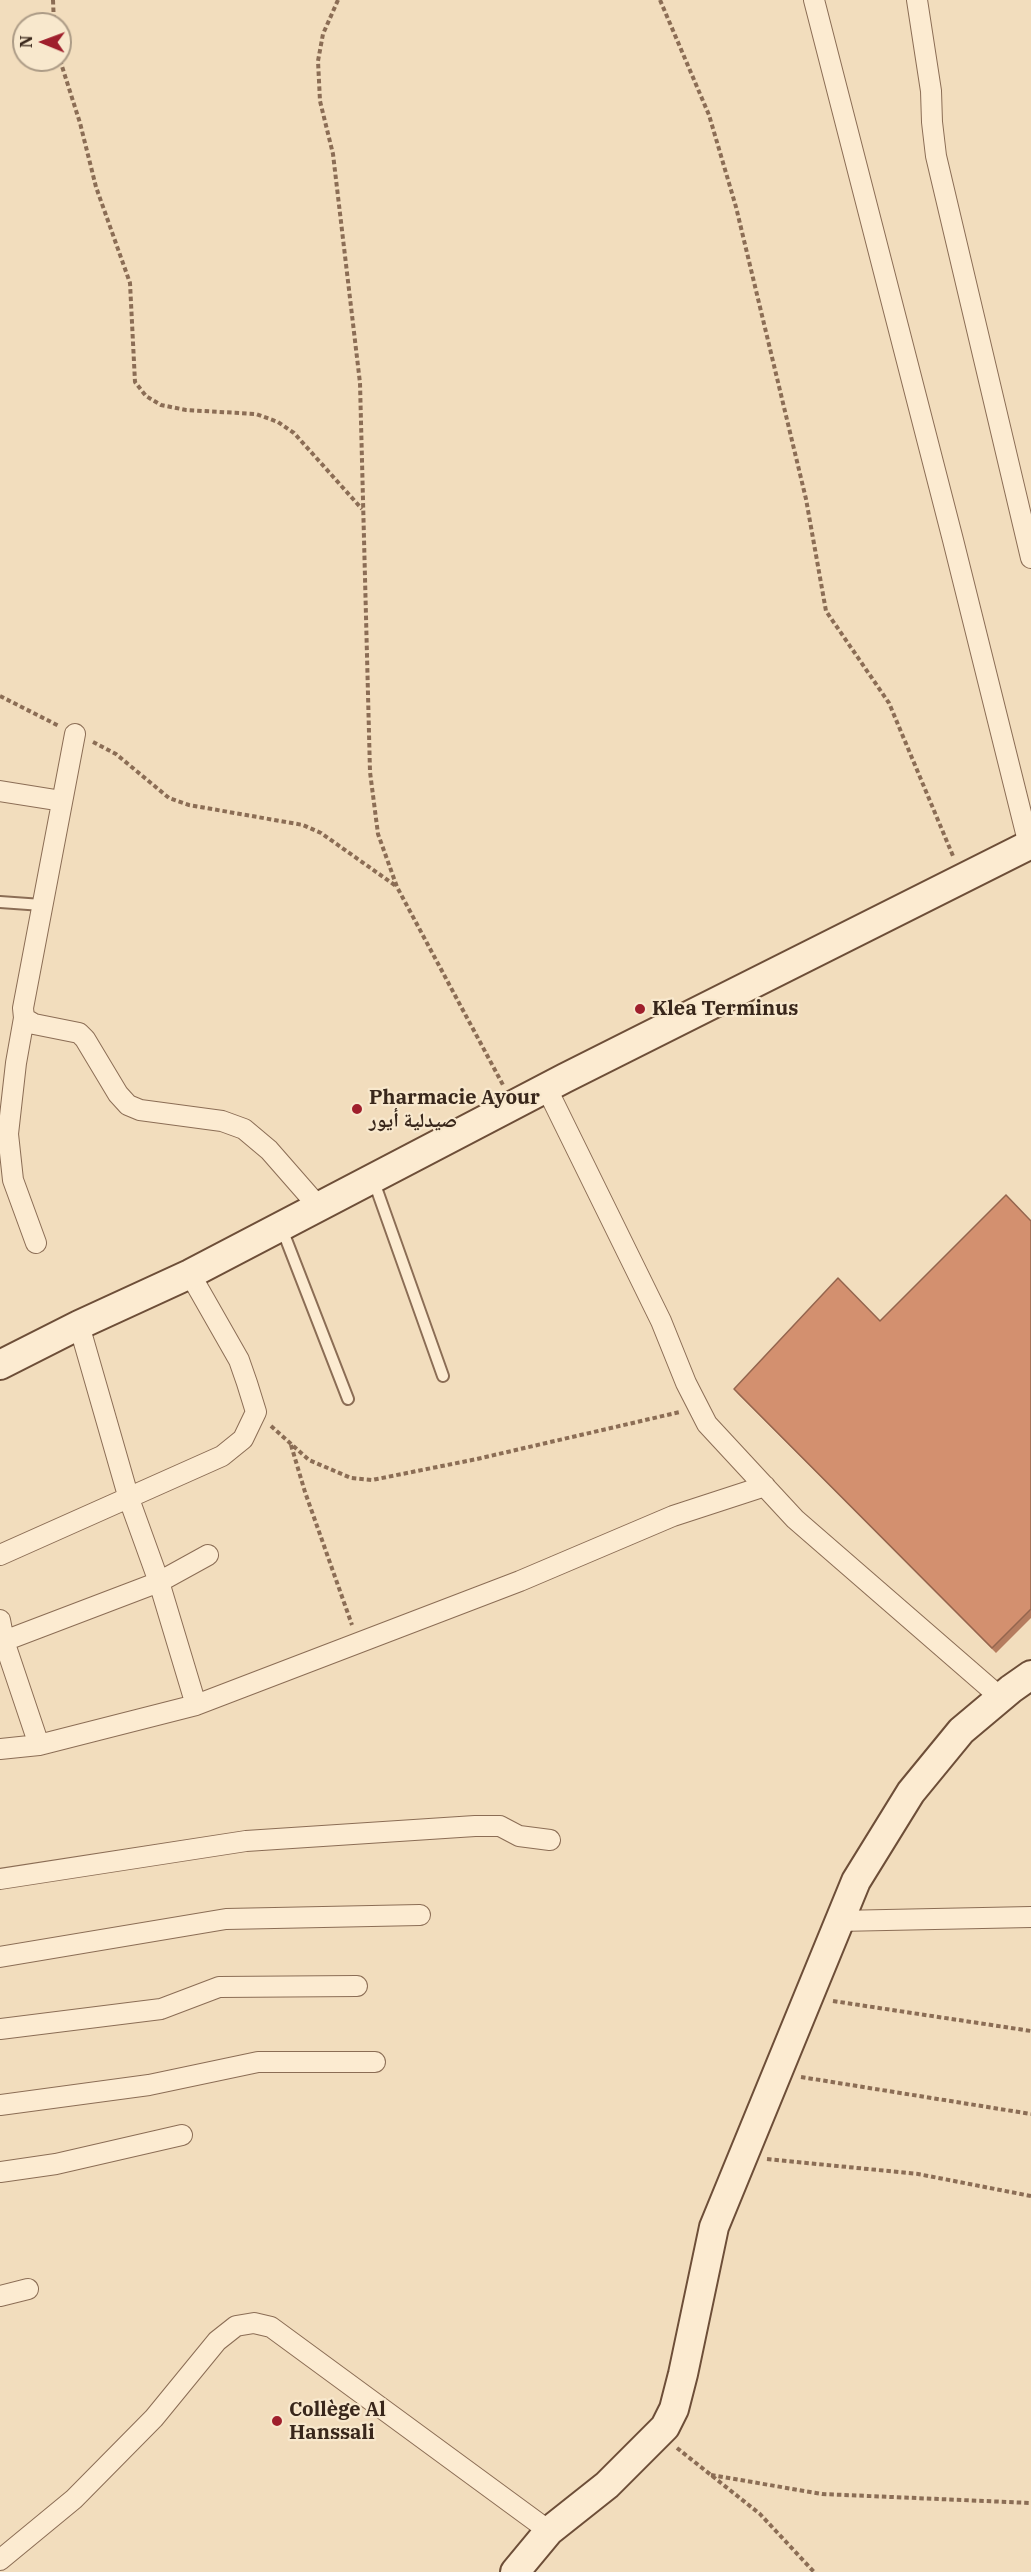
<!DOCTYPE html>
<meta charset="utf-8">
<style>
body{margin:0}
#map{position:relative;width:1031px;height:2572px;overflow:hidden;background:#f2ddbd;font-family:"IBM Plex Serif",serif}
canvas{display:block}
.north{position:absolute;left:12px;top:12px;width:60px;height:60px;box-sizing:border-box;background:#f8e8cd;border:2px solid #ac9b86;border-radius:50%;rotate:271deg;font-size:16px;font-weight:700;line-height:24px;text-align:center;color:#39271b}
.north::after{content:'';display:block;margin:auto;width:21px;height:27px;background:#9f1f2c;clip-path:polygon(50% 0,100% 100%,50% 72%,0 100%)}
</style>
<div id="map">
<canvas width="1031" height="2572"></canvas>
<div class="north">N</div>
</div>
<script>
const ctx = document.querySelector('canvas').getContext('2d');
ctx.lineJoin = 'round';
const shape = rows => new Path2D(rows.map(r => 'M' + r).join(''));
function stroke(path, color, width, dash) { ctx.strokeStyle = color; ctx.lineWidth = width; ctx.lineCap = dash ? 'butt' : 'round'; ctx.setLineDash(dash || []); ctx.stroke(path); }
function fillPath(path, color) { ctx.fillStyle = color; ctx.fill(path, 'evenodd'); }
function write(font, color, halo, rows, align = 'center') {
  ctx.font = font + ' "IBM Plex Serif","Noto Naskh Arabic",serif'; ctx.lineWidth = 4.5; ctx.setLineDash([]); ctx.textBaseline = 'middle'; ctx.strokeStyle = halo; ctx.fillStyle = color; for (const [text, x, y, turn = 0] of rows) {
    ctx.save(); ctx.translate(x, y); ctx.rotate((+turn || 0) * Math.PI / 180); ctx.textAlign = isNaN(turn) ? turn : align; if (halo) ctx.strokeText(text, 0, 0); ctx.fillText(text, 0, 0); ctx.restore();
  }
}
const lane = shape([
 [0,902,42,905],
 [373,1179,443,1376],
 [282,1229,348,1399]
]);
const street = shape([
 [814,0,953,540,1029,845],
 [917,0,931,91,932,122,936,156,1031,558],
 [75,734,23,1008,24,1018,34,1024,79,1033,85,1039,118,1094,128,1105,140,1110,222,1121,244,1129,269,1150,318,1206],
 [0,791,62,801],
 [24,1018,16,1063,8,1134,13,1180,36,1243],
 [546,1087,661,1321,686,1383,707,1424,795,1519,1000,1697],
 [79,1325,129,1499,159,1582,196,1705],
 [0,1555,222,1456,243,1439,256,1412,247,1383,239,1360,190,1274],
 [0,1620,4,1641,39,1745],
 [4,1641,159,1582,208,1555],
 [0,1749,39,1745,196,1705,520,1581,673,1516,765,1486],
 [0,1879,246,1841,475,1826,500,1826,519,1836,550,1840],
 [838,1921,1031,1917],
 [0,1957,226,1919,420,1915],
 [0,2029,161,2009,219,1987,357,1986],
 [0,2105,149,2085,258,2062,375,2062],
 [0,2172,56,2164,182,2135],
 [0,2296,28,2289],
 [0,2560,74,2499,154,2418,217,2341,236,2326,254,2323,271,2327,549,2531]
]);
const secondary = shape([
 [0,1365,79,1325,190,1274,565,1078,1031,844],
 [515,2572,549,2531,607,2485,665,2427,674,2409,683,2374,714,2227,856,1881,911,1792,961,1731,1011,1689,1031,1675]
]);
stroke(lane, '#8b6d55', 14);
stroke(street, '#8b6d55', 22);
stroke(secondary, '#6d4e38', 32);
stroke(shape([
 [53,0,54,24],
 [338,0,323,34,318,61,320,101,333,154,360,383,370,772,378,834,397,887,503,1085],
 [660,0,709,115,736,207,806,499,826,611,889,703,953,856],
 [60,60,80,123,96,187,130,283,135,382,146,396,161,405,186,410,256,414,278,422,294,433,362,509],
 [0,696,59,726],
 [93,742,116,754,169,798,189,805,303,825,321,833,396,886],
 [271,1426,309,1460,351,1478,372,1480,477,1459,680,1412],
 [291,1445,305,1492,352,1625],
 [833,2001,1031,2031],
 [801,2077,1031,2114],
 [767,2159,918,2174,1031,2196],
 [677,2448,760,2514,814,2572],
 [711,2475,822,2494,1031,2503]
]), '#8b6d55', 4, [4.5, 3]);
stroke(lane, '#fcebd1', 10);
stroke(street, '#fcebd1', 20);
stroke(secondary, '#fcebd1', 28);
fillPath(shape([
 [1031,1221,1031,1618,996,1653,738,1394,734,1389,880,1321]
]), '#b57c5f');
const building = shape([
 [1006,1195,1031,1221,1031,1609,992,1648,734,1389,838,1278,880,1321,1006,1195]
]);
fillPath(building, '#d3906f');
stroke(building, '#94654e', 1.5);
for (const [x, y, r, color] of [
 [640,1009,6,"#9f1f2c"],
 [357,1109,6,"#9f1f2c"],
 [277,2421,6,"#9f1f2c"]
]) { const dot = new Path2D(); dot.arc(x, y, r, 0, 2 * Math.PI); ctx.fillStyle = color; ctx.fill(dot); stroke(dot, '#f8e8cd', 2); }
write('bold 20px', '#39271b', '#f8e8cd', [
 ["Klea Terminus",652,1009],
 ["Pharmacie Ayour",369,1098],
 ["صيدلية أيور",369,1121],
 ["Collège Al",289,2410],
 ["Hanssali",289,2433]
], 'left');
</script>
